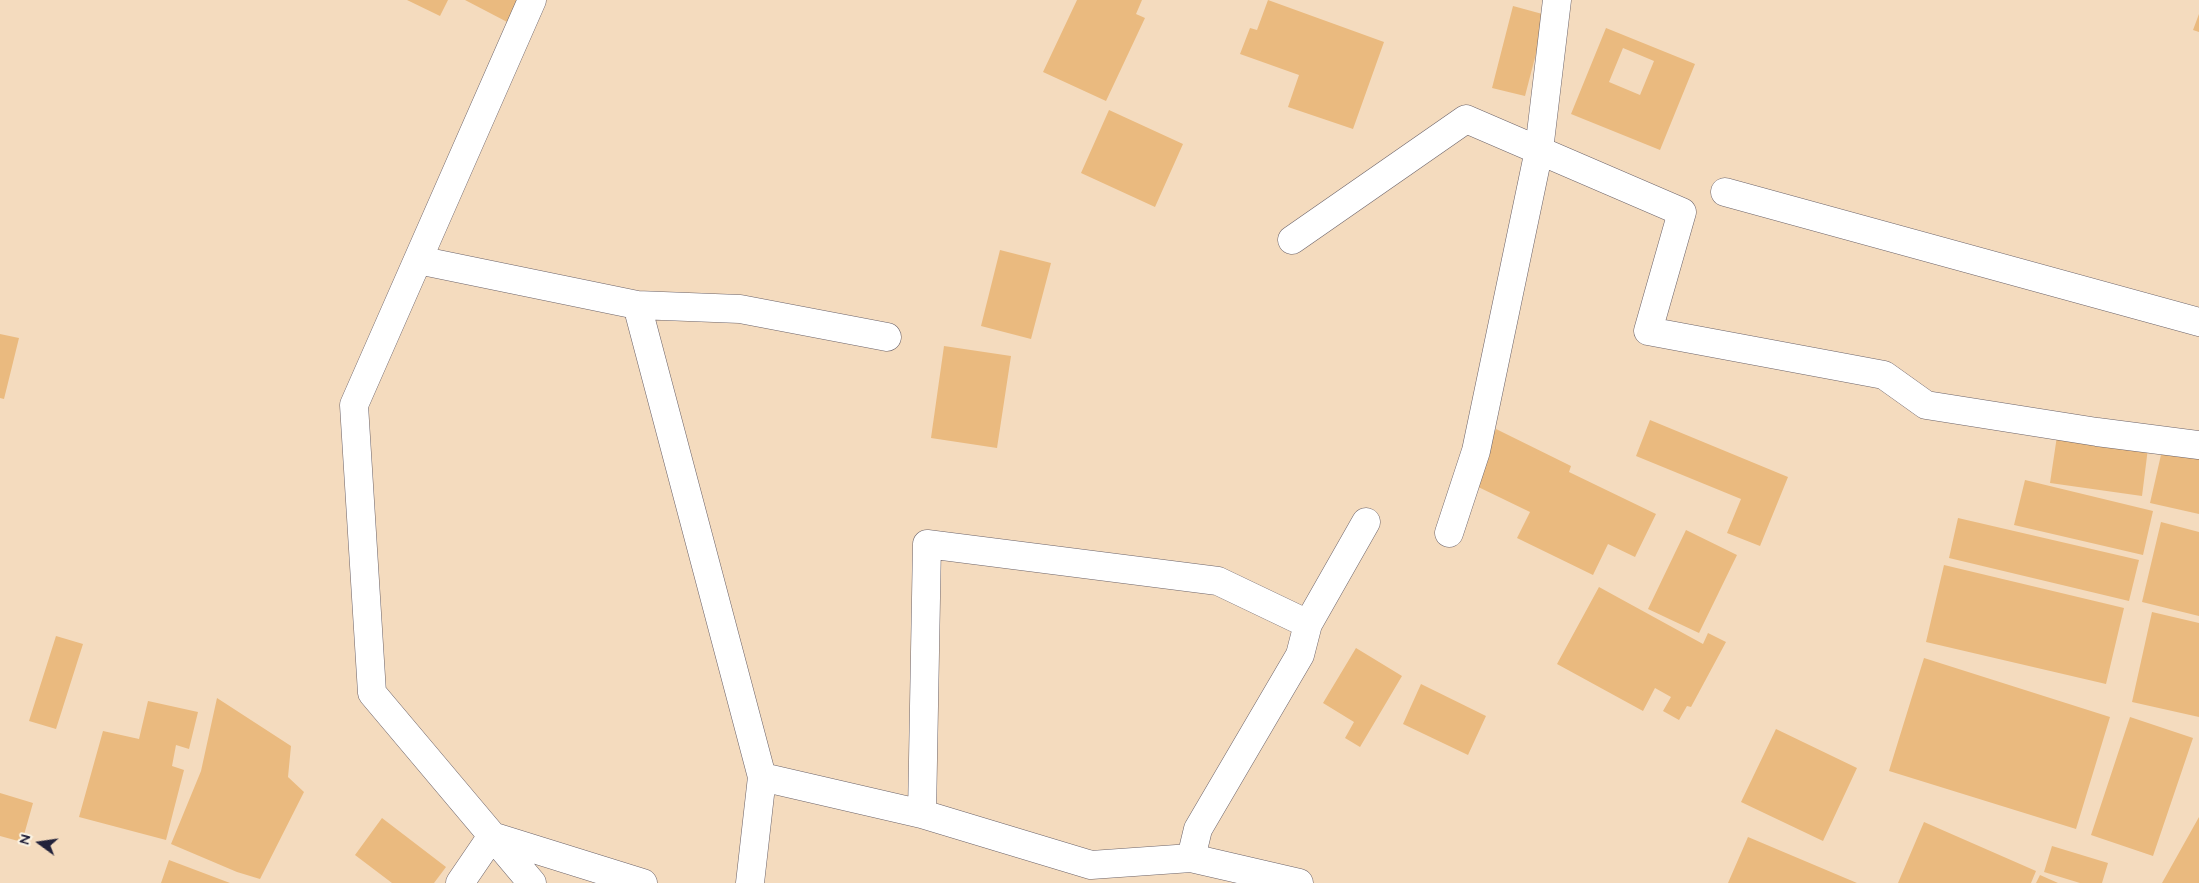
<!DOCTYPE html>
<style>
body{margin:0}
#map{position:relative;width:2199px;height:883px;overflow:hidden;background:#f4dbbe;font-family:"Architects Daughter",sans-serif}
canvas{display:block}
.north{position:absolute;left:15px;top:818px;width:50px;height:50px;-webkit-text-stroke:4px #fcf5e5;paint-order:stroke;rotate:284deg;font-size:14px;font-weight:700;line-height:20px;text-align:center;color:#22223b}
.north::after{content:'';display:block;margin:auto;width:18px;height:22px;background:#22223b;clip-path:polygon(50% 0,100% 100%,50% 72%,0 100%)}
</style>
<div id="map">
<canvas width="2199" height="883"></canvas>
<div class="north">N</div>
</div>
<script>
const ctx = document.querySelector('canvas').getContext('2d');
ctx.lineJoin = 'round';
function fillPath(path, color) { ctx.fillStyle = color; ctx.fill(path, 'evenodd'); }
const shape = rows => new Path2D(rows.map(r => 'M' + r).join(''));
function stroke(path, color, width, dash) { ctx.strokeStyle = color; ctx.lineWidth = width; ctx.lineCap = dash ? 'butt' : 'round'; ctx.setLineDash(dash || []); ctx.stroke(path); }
fillPath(shape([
 [407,0,448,0,440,16],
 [465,0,522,0,511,24],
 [1077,0,1142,0,1136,14,1145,18,1106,101,1043,72],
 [1268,0,1384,42,1353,129,1288,107,1299,75,1240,54,1250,28,1257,30],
 [1513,6,1546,15,1525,96,1492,88],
 [2199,14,2199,32,2193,30],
 [1606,28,1695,64,1660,150,1571,114],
 [1623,48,1654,61,1640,95,1609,82],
 [1109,110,1183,144,1155,207,1081,173],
 [1000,250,1051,263,1031,339,981,326],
 [0,334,19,338,4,399,0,398],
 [944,346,1011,356,997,448,931,438],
 [1650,420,1788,477,1760,546,1727,533,1741,499,1636,456],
 [1496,429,1571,466,1569,472,1656,514,1635,557,1608,544,1593,575,1517,538,1530,512,1470,483],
 [2057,436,2148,448,2142,496,2050,483],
 [2163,446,2199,454,2199,514,2150,503],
 [2025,480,2153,511,2143,555,2014,525],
 [1958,518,2139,560,2129,601,1949,558],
 [2161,522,2199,532,2199,616,2142,602],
 [1686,530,1737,555,1699,633,1648,609],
 [1944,565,2124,608,2106,684,1926,642],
 [1599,587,1703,644,1708,633,1726,642,1691,707,1687,706,1679,720,1663,711,1671,697,1655,688,1643,711,1557,664],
 [2152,612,2199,623,2199,717,2132,702],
 [56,636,83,644,56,729,29,721],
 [1356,648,1402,676,1360,747,1345,738,1354,722,1323,703],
 [1924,658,2110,717,2076,829,1889,771],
 [1421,684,1486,716,1468,755,1403,724],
 [217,698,291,746,288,777,304,792,260,879,237,872,171,844,201,771],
 [148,701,198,712,189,749,176,745,172,766,184,770,166,840,79,817,103,731,139,739],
 [2130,717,2193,738,2153,856,2091,835],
 [1776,729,1857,768,1823,841,1741,802],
 [0,793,33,803,22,842,0,836],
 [2199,817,2199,883,2162,883],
 [382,818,446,867,434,883,392,883,355,855],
 [1924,822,2036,871,2031,883,1898,883],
 [1748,837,1857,883,1728,883],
 [2052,846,2108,863,2102,883,2080,883,2044,872],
 [169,860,230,883,161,883],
 [2040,875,2058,883,2036,883]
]), '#eaba7f');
const minor = shape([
 [532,0,354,405,372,693,532,883],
 [1725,192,2199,322],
 [1292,240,1466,119,1682,212,1648,331,1884,375,1926,405,2097,432,2199,445],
 [418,260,637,305,740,309,887,337],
 [637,305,762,777,922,814,1091,865,1191,858,1299,883],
 [1449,533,1476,451,1539,150,1557,0],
 [922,814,927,544,1218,581,1308,624],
 [1191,858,1198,829,1300,655,1308,624,1366,522],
 [460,883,492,836,643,883],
 [750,883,762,777]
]);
stroke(minor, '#6c6369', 29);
stroke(minor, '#fff', 28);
</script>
